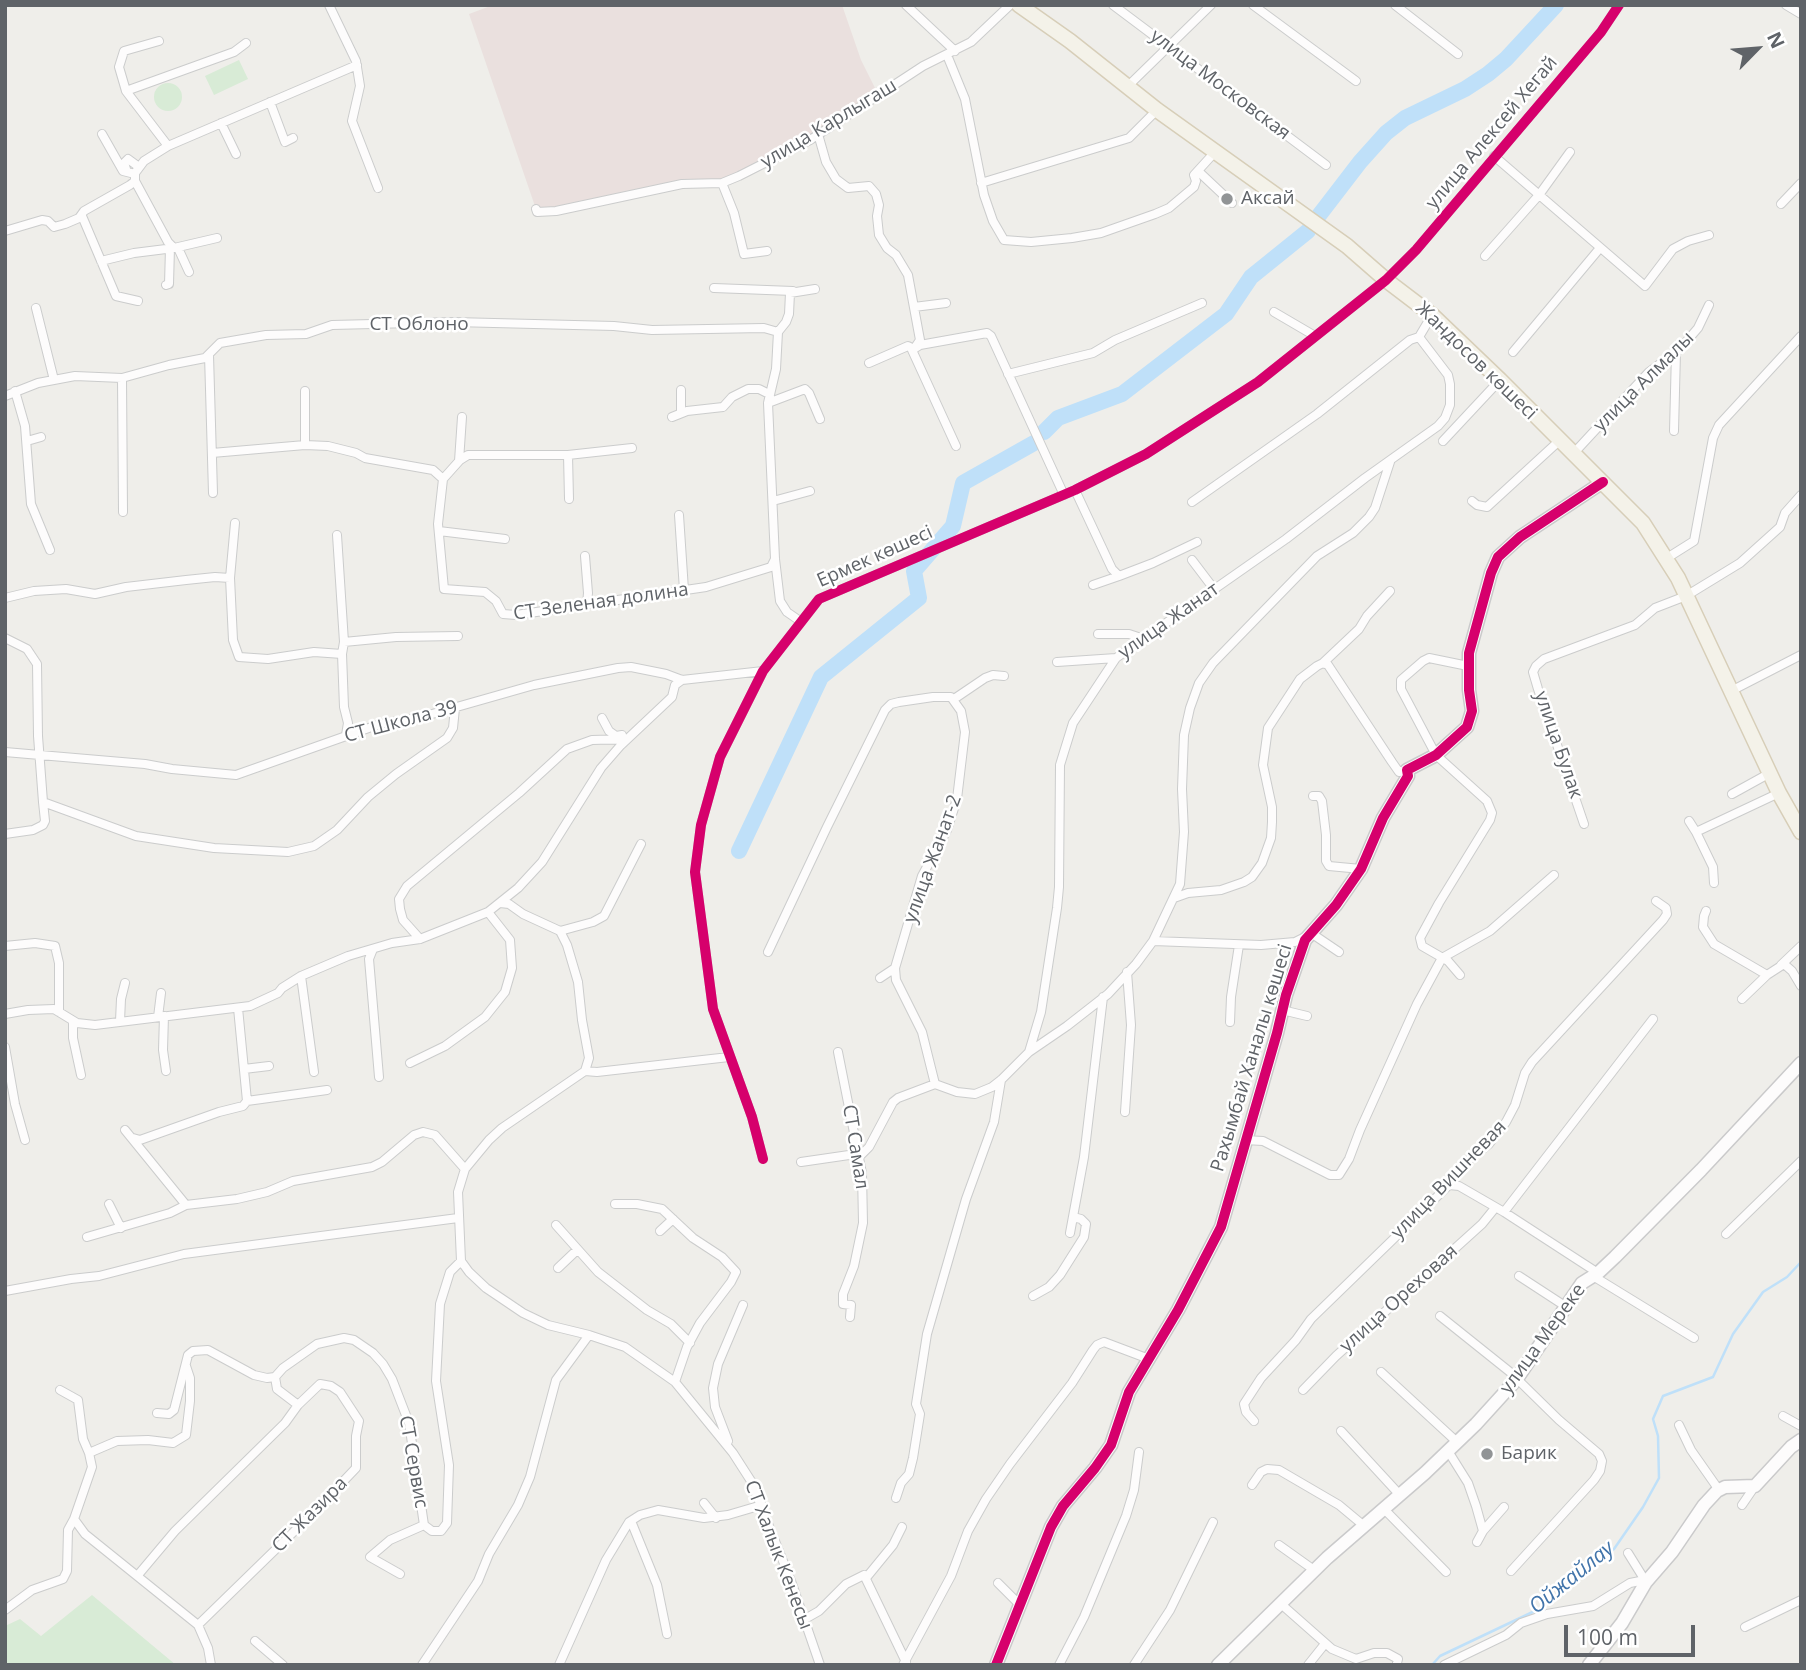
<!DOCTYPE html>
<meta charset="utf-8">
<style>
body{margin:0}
#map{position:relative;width:1806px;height:1670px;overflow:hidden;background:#efeeea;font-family:"Open Sans",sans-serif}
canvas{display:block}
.frame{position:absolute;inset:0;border:7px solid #5f6368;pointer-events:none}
.north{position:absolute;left:1722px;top:14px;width:70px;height:70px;-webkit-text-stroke:5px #fff;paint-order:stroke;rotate:65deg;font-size:19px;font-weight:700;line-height:28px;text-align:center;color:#5f6368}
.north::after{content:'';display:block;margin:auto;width:24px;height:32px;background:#5f6368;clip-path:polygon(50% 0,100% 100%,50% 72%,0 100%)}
.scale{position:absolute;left:1564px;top:1625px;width:131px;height:32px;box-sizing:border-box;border:4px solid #5f6368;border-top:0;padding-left:9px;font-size:21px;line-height:24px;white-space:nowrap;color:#5f6368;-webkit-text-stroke:5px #fff;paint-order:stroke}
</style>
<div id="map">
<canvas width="1806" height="1670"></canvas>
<div class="frame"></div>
<div class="north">N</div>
<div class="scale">100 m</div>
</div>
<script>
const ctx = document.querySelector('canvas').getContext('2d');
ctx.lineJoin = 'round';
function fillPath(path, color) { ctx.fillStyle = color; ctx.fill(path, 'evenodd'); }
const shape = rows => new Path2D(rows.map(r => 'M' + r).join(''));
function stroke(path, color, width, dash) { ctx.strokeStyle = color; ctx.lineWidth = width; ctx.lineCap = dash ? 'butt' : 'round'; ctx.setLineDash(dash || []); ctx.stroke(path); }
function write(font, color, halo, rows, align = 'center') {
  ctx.font = font + ' "Open Sans",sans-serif'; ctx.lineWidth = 5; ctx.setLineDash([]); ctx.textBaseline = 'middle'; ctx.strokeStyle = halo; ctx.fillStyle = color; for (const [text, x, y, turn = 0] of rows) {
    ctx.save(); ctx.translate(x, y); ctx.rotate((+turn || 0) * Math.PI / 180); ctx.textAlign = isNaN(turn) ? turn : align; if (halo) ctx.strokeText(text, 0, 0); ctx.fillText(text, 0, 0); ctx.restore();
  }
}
fillPath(shape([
 [493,5,842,5,861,60,878,94,810,140,722,183,706,183,537,212,469,14]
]), '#eae0de');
fillPath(shape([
 [239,60,248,79,214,95,205,76],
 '154 97a14 14 0 1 1 28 0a14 14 0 1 1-28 0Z',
 [92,1595,176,1665,5,1665,5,1626,20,1619,41,1636]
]), '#d8ebd6');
stroke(shape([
 [1432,1665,1440,1656,1539,1609,1614,1549,1643,1507,1659,1478,1658,1436,1653,1419,1663,1396,1713,1377,1733,1334,1763,1292,1787,1277,1801,1262]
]), '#bfe0f9', 2.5);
stroke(shape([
 [1317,218,1360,162,1386,133,1405,118,1465,89,1488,74,1506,59,1556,5],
 [1044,432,1058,418,1122,394,1226,314,1251,277,1308,231],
 [739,851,821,677,919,598,914,571,953,526,963,483,1034,443]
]), '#bfe0f9', 16);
const street = shape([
 [329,5,356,61,360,86,352,121,378,188],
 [906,5,955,51],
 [1113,5,1326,165],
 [1253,5,1356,81],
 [1395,5,1458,54],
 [1786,5,1801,14],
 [947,55,965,99,984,195,993,221,1004,240,1031,242,1072,238,1101,233,1155,214,1169,208,1194,187,1196,181,1194,175,1215,152],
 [1127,87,1211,5],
 [126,91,119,67,124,51,159,41],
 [270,102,285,142,293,138],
 [221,123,236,154],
 [102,134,123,171,131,173],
 [818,134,826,162,836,179,848,188,869,186,876,194,879,205,877,216,879,235,887,248,896,255,908,275,920,340,914,349,908,346,869,363],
 [168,146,357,65],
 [1494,156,1645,286,1673,249,1688,241,1709,235],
 [126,169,124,163,128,159,139,167],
 [1198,171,1232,203],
 [135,181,168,242,174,248,217,238],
 [722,183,734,213,744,254,767,251],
 [981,183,1129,138,1157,110],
 [1781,204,1801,183],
 [536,209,537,212,556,211,682,184,722,183,739,176,810,140,923,66,971,42,1010,5],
 [82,216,116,296,138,301],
 [5,231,42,220,48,221,54,227,65,224,79,218,84,211,130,185,135,181,135,173,144,161,168,146,126,91,234,52,246,43],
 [178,248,189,272],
 [1485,256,1539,195,1570,152],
 [101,261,134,253,174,248],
 [166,285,169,284,170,248],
 [714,288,793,291],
 [914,307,946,303],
 [36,308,54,380],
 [1274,312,1315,336],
 [778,332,776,369,768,403,775,559,780,601,787,612,800,621],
 [1513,352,1600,248],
 [209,355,213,493],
 [1008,374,1093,353,1115,340,1202,303],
 [122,378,123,512],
 [681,390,681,413],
 [15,391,25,426,31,504,50,550],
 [305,391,305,445],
 [5,396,38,383,75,376,122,378,169,365,205,358,220,343,266,335,306,334,332,325,454,322,614,326,652,330,764,328,778,332,786,322,789,314,790,293,815,289],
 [768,403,805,389,809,393,820,419],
 [672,417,687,411,723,407,732,397,748,389,759,389,769,394],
 [1674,431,1676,352],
 [27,441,41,437],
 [1443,441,1500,380],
 [956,446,912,350,920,345,987,333,991,336,1064,495],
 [212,453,305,445,328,446,356,453,365,458,433,470,443,479,438,524,444,589,485,592,496,601,503,614,516,615,706,587,771,567,775,559],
 [1573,454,1649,372,1680,349,1698,328,1709,305],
 [568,455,569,499],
 [459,461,462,417],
 [443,479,460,460,468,455,568,455,632,448],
 [1075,490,1112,569,1119,576,1153,563,1197,542],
 [773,501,810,491],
 [1472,501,1477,505,1487,507,1559,441],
 [1192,502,1317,414,1410,340,1419,337,1432,315],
 [679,515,684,590],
 [235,523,230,578,233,640,239,657,268,659,314,652,342,654],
 [439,531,505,539],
 [337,535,344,642,342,654,344,707,348,723,346,735],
 [585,556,588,593,587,604],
 [1667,558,1694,541,1713,438,1719,425,1801,336],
 [1192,560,1214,589],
 [1093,585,1119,576],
 [5,598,34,591,66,589,95,594,126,587,186,580,215,577,230,578],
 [1098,634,1129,634,1144,639],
 [5,638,27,649,37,664,38,736,43,802,136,836,214,848,288,852,314,846,337,830,368,797,396,774,447,738,453,728,455,708],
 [344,642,396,637,458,636],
 [1057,662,1116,658],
 [1323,663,1359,629,1367,616,1390,591],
 [1731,691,1801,655],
 [954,699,985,678,993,675,1004,676],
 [602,718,609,731,616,736,622,735],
 [5,752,145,764,172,769,236,775,380,724,418,718,534,685,618,668,631,667,666,674,682,680,763,671],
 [1732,794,1770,773],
 [1313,796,1319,796,1322,801,1326,835,1326,861,1329,866,1361,869],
 [1689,821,1696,832],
 [1584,824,1538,689,1533,672,1536,666,1544,659,1635,625,1655,608,1686,596,1740,563,1780,527,1785,513,1801,495],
 [5,834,33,830,43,825,45,821,43,802],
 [1714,883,1713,867,1696,832,1779,793],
 [1174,898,1188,893,1221,890,1244,882,1252,877,1262,863,1271,838,1272,822,1272,807,1263,765,1268,728,1300,679,1317,666,1323,663,1328,665,1392,762,1399,772,1407,770],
 [500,903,509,904,523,914,560,931,567,945,578,982,582,1020,589,1058,585,1071,502,1128,489,1140,465,1169,458,1192,461,1261,469,1272,486,1288,523,1313,548,1325,589,1335,625,1347,675,1382,733,1453,751,1481,791,1581,820,1665],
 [1706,911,1704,916,1703,927,1714,944,1767,975],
 [560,931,593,922,604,916,641,844],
 [1311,933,1339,952],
 [420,939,403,920,400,909,399,899,407,886,519,793,567,749,592,740,627,739],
 [1153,941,1261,945,1295,942,1307,936],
 [5,946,35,943,55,946,59,963,59,1012],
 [373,949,369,959,379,1077],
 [768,952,827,827,885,710,891,704,899,702,933,697,951,697,961,711,965,732,957,799,947,830,922,876,895,968,896,980,922,1032,935,1084,957,1092,975,1094,992,1087,1001,1080,1029,1052,1067,1026,1108,994,1136,964,1153,941,1180,884,1184,832,1182,789,1184,735,1190,708,1199,683,1213,663,1317,556,1353,533,1369,517,1375,508,1390,462],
 [1781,965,1801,946],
 [1460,975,1448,961,1422,946,1420,938,1439,903,1490,820,1492,813,1487,801,1436,755,1401,689,1401,680,1423,661,1429,658,1468,666],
 [301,976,314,1072],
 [880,978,895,968],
 [1742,999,1767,975,1784,964,1792,971,1801,986],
 [238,1008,247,1101],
 [1282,1010,1307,1016],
 [5,1014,28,1010,54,1009,77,1023,95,1025,250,1006,278,993,282,988,301,976,348,956,392,943,420,939,488,912,518,888,542,862,601,768,621,745,672,697,675,685,682,680],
 [164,1016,163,1050,166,1071],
 [158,1017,161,993],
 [73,1021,73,1038,81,1075],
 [120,1021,121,999,125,983],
 [1230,1022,1231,997,1239,945],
 [5,1047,15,1104,25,1140],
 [838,1052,862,1173,863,1223,854,1266,843,1294,843,1304,851,1305,850,1317],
 [1029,1052,1041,1012,1057,908,1059,887,1060,765,1073,723,1116,658,1286,539,1365,478,1438,426,1445,418,1450,405,1450,384,1448,375,1419,337],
 [410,1063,445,1046,485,1017,505,992,512,968,510,940,488,912],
 [244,1069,269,1066],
 [585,1071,597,1072,729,1057],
 [1125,1112,1131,1025,1127,972],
 [125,1130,186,1205,237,1199,267,1192,293,1181,372,1167,382,1162,414,1135,423,1132,435,1135,465,1169],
 [133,1138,140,1140,219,1112,243,1106,247,1101,327,1090],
 [1245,1140,1263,1141,1330,1175,1339,1175,1349,1159,1360,1130,1417,1004,1442,958,1490,931,1554,875],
 [763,1159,752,1117,713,1009,695,872,701,825,720,757,763,671,819,599,1075,490,1146,454,1258,382,1386,280,1416,250,1601,32,1619,5],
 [801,1162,849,1155,860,1156,869,1147,893,1102,898,1098,935,1084],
 [1449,1185,1459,1186,1504,1212,1598,1273],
 [109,1204,121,1228],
 [615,1204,637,1204,662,1209,693,1238,722,1257,736,1272,731,1282,700,1323,687,1347,675,1382],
 [1504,1212,1653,1019],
 [556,1225,598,1272,647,1310,671,1324,690,1343],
 [660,1231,673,1219],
 [1070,1233,1084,1157,1103,997],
 [1726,1234,1801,1161],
 [87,1237,170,1213,186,1205],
 [558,1268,577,1250],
 [1519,1276,1565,1306],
 [1593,1276,1694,1338],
 [5,1291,71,1279,99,1276,184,1254,458,1218],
 [1033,1296,1049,1287,1060,1275,1084,1237,1086,1224,1081,1219,1073,1217],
 [1440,1316,1510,1372,1559,1420,1599,1454,1602,1461,1600,1471,1594,1480,1511,1571],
 [186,1366,190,1378,190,1401,186,1435,173,1443,148,1440,117,1441,89,1453,92,1467,74,1519,85,1534,198,1625,208,1648,211,1665],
 [1381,1372,1457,1442],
 [60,1390,78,1400,83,1439,89,1453],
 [1303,1390,1336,1356,1482,1224,1495,1208],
 [157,1413,169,1414,174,1410,188,1355,193,1351,208,1350,254,1375,267,1378,275,1377,283,1368,317,1344,344,1338,354,1340,373,1353,383,1364,392,1379,409,1423,424,1525,432,1531,441,1531,447,1523,449,1465,436,1381,440,1304,450,1272,461,1261],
 [1783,1416,1801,1426],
 [1254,1421,1246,1412,1244,1404,1261,1378,1296,1340,1311,1319,1449,1185,1466,1162,1489,1144,1506,1122,1515,1105,1525,1073,1532,1062,1663,920,1667,914,1666,908,1656,901],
 [1679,1425,1691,1450,1719,1490],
 [1341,1431,1399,1494],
 [728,1441,715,1407,713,1388,718,1364,743,1305],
 [1448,1451,1468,1483,1476,1506,1483,1531,1477,1542],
 [1252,1485,1261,1472,1267,1469,1279,1470,1339,1505,1363,1525],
 [896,1498,901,1483,909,1474,913,1458,920,1414,916,1404,927,1334,966,1199,994,1122,1001,1080],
 [704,1503,716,1518],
 [1742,1505,1755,1486],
 [1383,1508,1446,1572],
 [631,1521,657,1585,667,1634],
 [1483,1531,1504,1507],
 [1279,1545,1314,1570],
 [1628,1553,1646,1582],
 [400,1574,370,1557,390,1540,424,1525],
 [138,1575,175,1531,285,1423,298,1405],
 [866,1578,893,1545,902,1527],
 [998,1583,1020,1605],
 [1281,1604,1332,1649,1356,1659,1374,1653,1387,1653,1398,1659,1397,1663],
 [5,1610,32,1590,63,1579,67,1571,68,1530,74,1519],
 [805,1619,819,1611,846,1584,864,1575,906,1662],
 [198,1625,313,1513,356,1468,356,1436,359,1421,340,1392,331,1386,320,1384,298,1405,277,1389,275,1377],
 [1745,1627,1801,1600],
 [255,1641,283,1665],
 [422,1665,478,1581,489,1554,518,1505,530,1477,556,1380,589,1335],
 [559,1665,606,1560,629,1522,640,1515,658,1510,704,1518,728,1515,762,1505],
 [903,1665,951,1576,968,1531,986,1499,1010,1464,1072,1383,1093,1350,1097,1345,1104,1342,1149,1359],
 [1059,1665,1084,1617,1126,1516,1134,1490,1139,1452],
 [1134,1665,1170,1610,1213,1522],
 [1308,1665,1324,1645],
 [1444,1665,1506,1635,1521,1623,1547,1614,1593,1606,1630,1583,1640,1581,1646,1582]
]);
const secondary = shape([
 [996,1665,1051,1527,1063,1506,1095,1468,1111,1445,1129,1392,1178,1310,1221,1227,1277,1033,1286,995,1305,940,1336,905,1361,869,1383,818,1408,776,1407,770,1436,755,1467,727,1472,711,1469,690,1469,653,1491,573,1498,557,1520,537,1603,482],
 [1218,1665,1327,1558,1425,1473,1476,1424,1516,1380,1582,1283,1598,1273,1615,1257,1701,1170,1801,1063],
 [1589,1665,1622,1623,1646,1582,1672,1552,1704,1505,1717,1491,1725,1487,1755,1486,1791,1447,1801,1440]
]);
const primary = shape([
 [1019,5,1070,41,1157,110,1347,246,1386,280,1432,315,1500,380,1643,523,1678,578,1779,793,1801,832]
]);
stroke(street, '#cbcccc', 10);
stroke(secondary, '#cacacb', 15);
stroke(primary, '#d7ceb8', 17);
stroke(street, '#fdfcfc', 8);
stroke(secondary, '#fdfcfc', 12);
stroke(primary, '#f4f2e9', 14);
stroke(shape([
 [763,1159,752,1117,713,1009,695,872,701,825,720,757,763,671,819,599,1075,490,1146,454,1258,382,1386,280,1416,250,1601,32,1619,5],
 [996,1665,1051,1527,1063,1506,1095,1468,1111,1445,1129,1392,1178,1310,1221,1227,1277,1033,1286,995,1305,940,1336,905,1361,869,1383,818,1408,776,1407,770,1436,755,1467,727,1472,711,1469,690,1469,653,1491,573,1498,557,1520,537,1603,482]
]), '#d6006c', 10);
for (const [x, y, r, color] of [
 [1227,199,7,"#919496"],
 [1487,1454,7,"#919496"]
]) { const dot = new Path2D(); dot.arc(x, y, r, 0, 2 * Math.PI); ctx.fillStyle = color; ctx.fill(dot); stroke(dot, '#fff', 2.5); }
write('19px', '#5f6368', '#fff', [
 ["улица Московская",1220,85,37],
 ["улица Карлыгаш",829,124,-31],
 ["улица Алексей Хегай",1492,133,-50],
 ["СТ Облоно",419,325],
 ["Жандосов көшесі",1476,361,44],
 ["улица Алмалы",1644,382,-45],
 ["Ермек көшесі",875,557,-24],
 ["СТ Зеленая долина",601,602,-8],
 ["улица Жанат",1169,621,-35],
 ["СТ Школа 39",401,722,-15],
 ["улица Булак",1558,745,71],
 ["улица Жанат-2",933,859,-70],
 ["Рахымбай Ханалы көшесі",1252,1058,-73],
 ["СТ Самал",855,1147,81],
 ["улица Вишневая",1449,1180,-46],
 ["улица Ореховая",1399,1299,-42],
 ["улица Мереке",1543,1339,-54],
 ["СТ Сервис",413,1462,80],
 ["СТ Жазира",310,1515,-45],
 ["СТ Халык Кенесы",778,1555,69]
]);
write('19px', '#5f6368', '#fff', [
 ["Аксай",1241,199],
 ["Барик",1501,1454]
], 'left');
write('italic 21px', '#4174aa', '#fff', [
 ["Ойжайлау",1572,1578,-39]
]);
</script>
